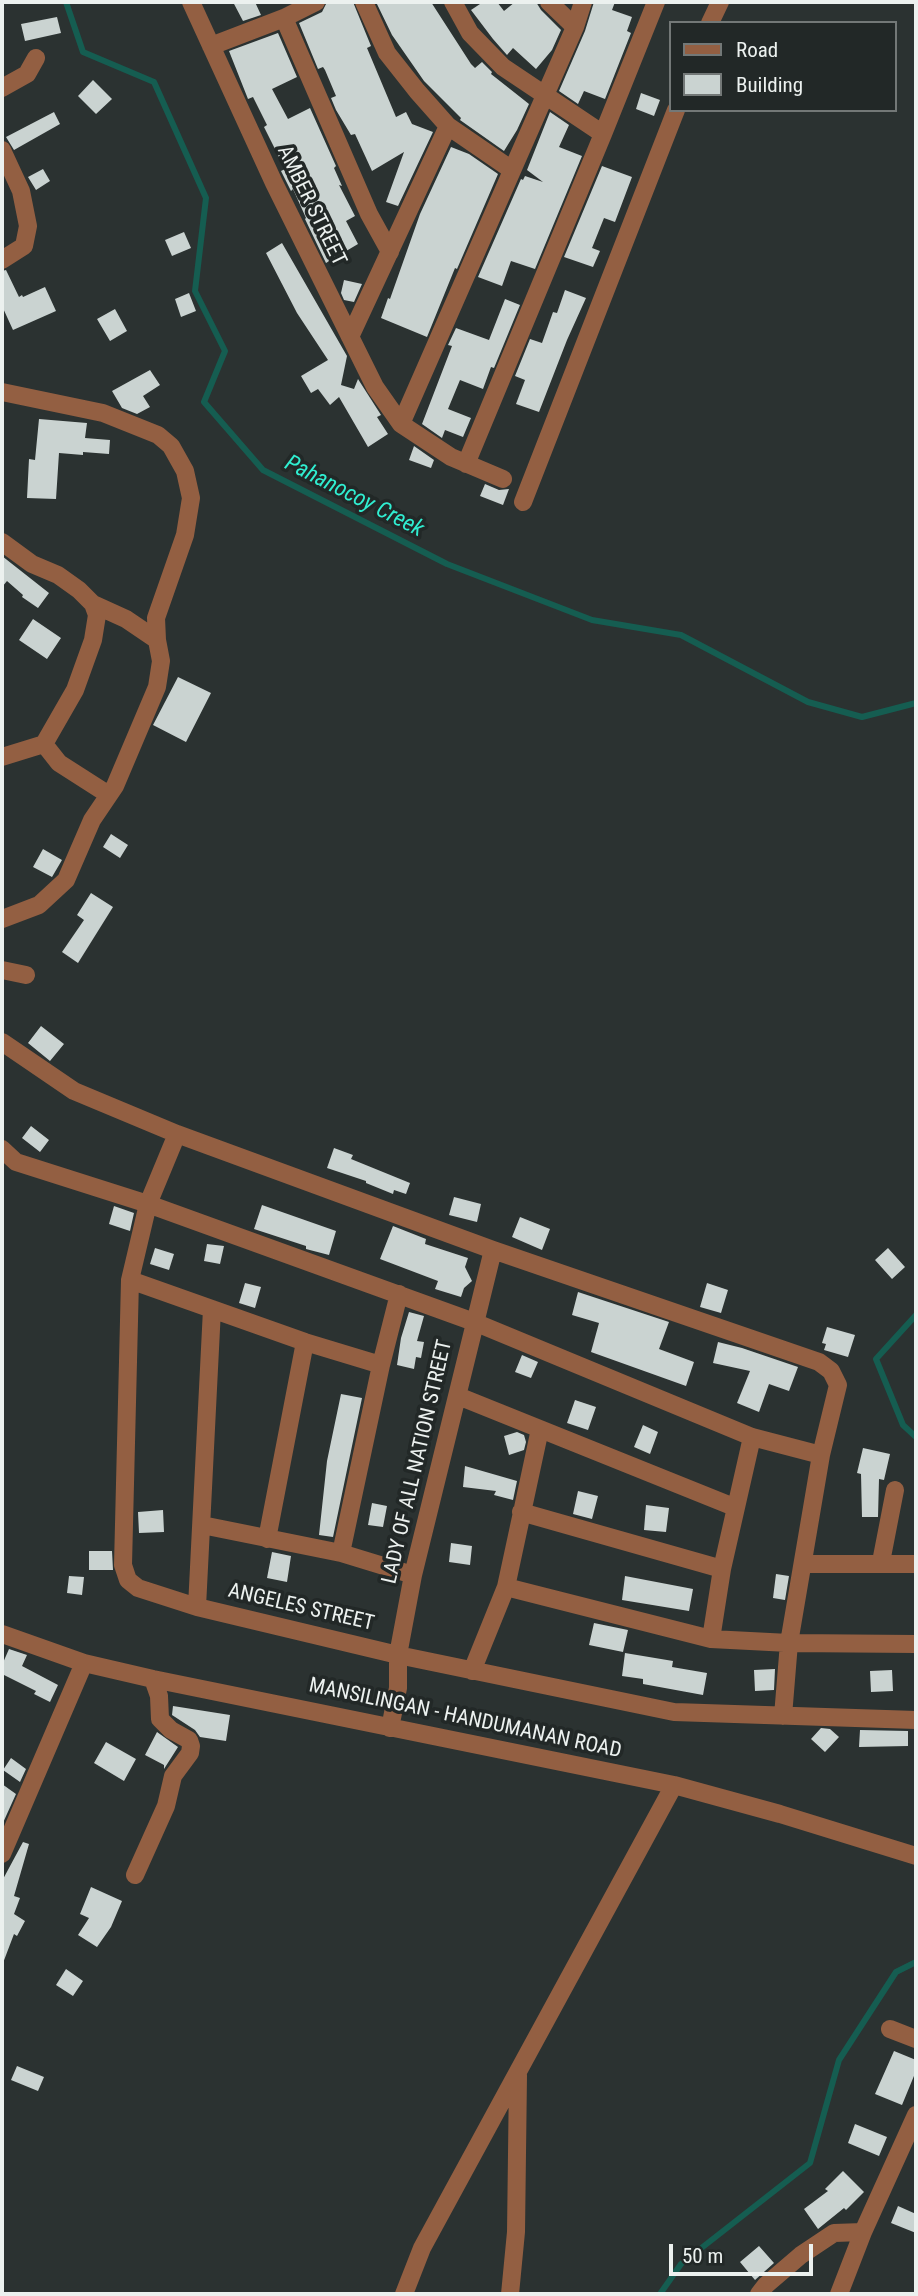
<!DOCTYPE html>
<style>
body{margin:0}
#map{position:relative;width:918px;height:2296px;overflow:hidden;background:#2b3231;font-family:"Roboto Condensed",sans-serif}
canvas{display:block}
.frame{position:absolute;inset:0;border:4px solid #ecf1ef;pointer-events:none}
.legend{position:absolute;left:669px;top:21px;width:228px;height:91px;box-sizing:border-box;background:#222827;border:2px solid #737877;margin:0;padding:9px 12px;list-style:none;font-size:21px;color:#ecf1ef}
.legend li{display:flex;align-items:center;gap:14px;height:35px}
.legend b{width:35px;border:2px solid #737877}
.scale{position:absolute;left:669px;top:2244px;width:144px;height:32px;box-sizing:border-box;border:4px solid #ecf1ef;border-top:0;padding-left:9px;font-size:21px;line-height:24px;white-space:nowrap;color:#ecf1ef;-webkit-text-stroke:5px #222827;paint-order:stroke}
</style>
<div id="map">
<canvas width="918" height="2296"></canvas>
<div class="frame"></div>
<ul class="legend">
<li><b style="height:9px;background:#935f42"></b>Road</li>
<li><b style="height:19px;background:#cad3d1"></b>Building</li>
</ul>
<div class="scale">50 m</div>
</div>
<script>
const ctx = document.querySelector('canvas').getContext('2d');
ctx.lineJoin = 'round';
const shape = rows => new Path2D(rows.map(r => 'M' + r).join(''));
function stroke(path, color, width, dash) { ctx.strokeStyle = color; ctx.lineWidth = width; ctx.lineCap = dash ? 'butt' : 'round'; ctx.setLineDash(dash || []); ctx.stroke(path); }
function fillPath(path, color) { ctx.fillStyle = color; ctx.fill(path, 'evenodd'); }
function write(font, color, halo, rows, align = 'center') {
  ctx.font = font + ' "Roboto Condensed",sans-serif'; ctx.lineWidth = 7; ctx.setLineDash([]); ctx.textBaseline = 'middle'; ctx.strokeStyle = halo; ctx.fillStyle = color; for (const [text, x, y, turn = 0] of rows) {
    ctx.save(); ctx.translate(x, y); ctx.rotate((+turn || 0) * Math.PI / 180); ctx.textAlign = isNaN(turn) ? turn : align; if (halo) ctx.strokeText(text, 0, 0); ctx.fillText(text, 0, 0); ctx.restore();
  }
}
stroke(shape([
 [66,2,83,52,154,82,206,198,195,291,225,351,204,402,263,470,447,564,592,620,681,635,808,702,862,717,916,703],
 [916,1315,876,1359,903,1425,916,1437],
 [660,2294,681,2264,810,2163,839,2060,896,1972,916,1962]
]), '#155d51', 6);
fillPath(shape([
 [233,2,255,2,261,15,243,21],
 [327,2,353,2,371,46,367,48,396,117,406,112,412,124,433,132,398,206,386,202,404,152,372,171,355,134,351,135,336,110,331,98,336,96,325,70,323,67,318,69,299,23,322,12],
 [376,2,431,2,471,64,475,68,482,62,492,72,491,74,529,104,517,130,504,151,460,120,461,118,424,81,392,35],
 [483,2,497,2,504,11,515,2,536,2,541,10,561,30,552,50,536,69,513,48,507,55,493,39,471,10],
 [594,2,615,2,612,10,632,17,627,31,631,33,605,99,584,91,578,104,559,91,585,31],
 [57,17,61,33,25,41,21,24],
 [278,33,297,77,272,89,288,119,310,108,336,166,334,168,342,186,339,185,355,216,346,221,358,244,326,263,305,219,306,218,293,189,291,191,281,171,285,169,264,127,267,125,253,97,248,99,229,51],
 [93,80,112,99,96,114,78,96],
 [641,93,660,100,654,116,636,109],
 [54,112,60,124,14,150,6,137],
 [550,112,569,125,559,147,582,156,535,269,511,261,502,286,478,277,521,179,523,180,525,176,543,182,527,170],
 [451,147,469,154,498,174,457,269,455,268,427,337,381,318,388,298,390,299,420,214],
 [602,166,632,177,615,222,604,218,592,248,600,251,593,267,564,257],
 [43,169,50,181,36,190,28,177],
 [184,232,191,248,172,256,165,240],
 [282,243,347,356,341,385,354,389,358,379,381,415,377,417,388,434,368,447,339,397,330,405,318,389,311,393,301,376,328,360,297,313,266,253],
 [6,270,19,297,22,295,23,297,45,287,56,311,13,330,2,306,2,271],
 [344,280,362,284,354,302,344,300,341,293],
 [565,290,586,298,567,340,539,412,516,404,525,380,515,376,530,339,542,343,553,312,557,313],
 [189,293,196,311,181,317,175,299],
 [505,299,520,305,494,368,491,367,483,389,460,380,448,409,471,418,463,437,445,430,442,438,422,424,452,346,448,345,456,328,489,340],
 [115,309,127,331,110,341,97,319],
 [150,370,160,385,143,396,150,407,137,414,122,408,112,391],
 [39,419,87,423,85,438,110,440,109,454,83,452,83,455,59,453,56,499,27,498,29,459,35,460],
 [414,446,434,460,431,468,409,460],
 [485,484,499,490,509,489,503,505,480,496],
 [2,556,49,593,38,608,22,597,23,595,7,581,2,587],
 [33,619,61,638,47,659,19,640],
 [178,677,211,693,186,742,153,725],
 [111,834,128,845,120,858,103,847],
 [43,849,62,860,52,877,33,867],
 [91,893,113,907,78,963,62,952,84,920,77,915],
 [41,1026,64,1044,50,1061,28,1043],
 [31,1126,49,1140,40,1152,22,1138],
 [334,1148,353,1155,351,1159,410,1183,406,1194,394,1190,393,1194,366,1183,366,1181,327,1168],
 [454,1197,481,1204,477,1222,449,1215],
 [262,1205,336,1231,329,1255,306,1249,306,1246,254,1229],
 [114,1206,134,1213,130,1231,109,1224],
 [520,1217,550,1229,542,1250,512,1237],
 [393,1226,426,1239,425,1244,468,1258,465,1267,472,1281,464,1288,461,1297,435,1289,438,1281,380,1259],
 [207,1244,224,1246,220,1264,204,1261],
 [155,1248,174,1254,169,1270,150,1264],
 [888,1248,905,1267,892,1279,875,1260],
 [245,1283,261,1287,255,1308,239,1303],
 [707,1283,728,1290,721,1313,700,1307],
 [578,1292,669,1322,659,1349,694,1362,686,1386,591,1352,599,1323,572,1315],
 [409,1312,424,1316,417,1341,424,1342,421,1358,416,1357,414,1369,397,1365,401,1338],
 [827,1327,855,1335,848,1357,824,1350,826,1344,822,1343],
 [718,1342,742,1348,798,1367,789,1391,769,1384,759,1412,737,1403,750,1371,713,1363],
 [522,1355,538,1362,531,1378,515,1372],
 [341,1394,362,1398,333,1537,319,1535,327,1461],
 [575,1400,596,1407,588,1430,567,1423],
 [643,1425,658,1432,650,1454,634,1447],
 [517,1432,524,1435,526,1442,524,1450,509,1455,504,1436],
 [863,1448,890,1454,884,1480,879,1479,878,1517,862,1517,861,1474,857,1473],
 [465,1466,517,1481,513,1500,494,1495,496,1491,463,1487],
 [578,1491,598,1496,592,1519,573,1514],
 [372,1503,387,1506,383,1527,368,1525],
 [646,1505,669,1508,666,1532,644,1530],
 [163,1510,164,1532,139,1533,138,1512],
 [451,1543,472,1546,470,1565,449,1562],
 [89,1551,112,1551,113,1570,89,1570],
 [272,1552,291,1556,287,1582,267,1578],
 [776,1574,789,1576,785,1600,773,1598],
 [69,1576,84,1577,82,1595,67,1593],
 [625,1576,693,1589,689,1611,622,1600],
 [594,1623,628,1630,623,1652,589,1645],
 [9,1649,27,1655,22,1666,58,1685,50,1702,34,1694,36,1691,2,1674,2,1665],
 [625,1653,673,1661,672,1667,707,1673,703,1695,643,1684,643,1679,622,1676],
 [775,1669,774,1690,755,1691,754,1670],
 [892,1670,893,1691,871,1692,870,1671],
 [173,1706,230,1715,226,1741,200,1737,195,1730,172,1715],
 [821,1728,830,1729,839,1737,825,1752,811,1739],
 [860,1730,908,1731,908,1746,859,1747],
 [157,1732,178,1747,164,1769,164,1765,145,1755],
 [106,1742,136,1759,124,1781,94,1763],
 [11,1758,26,1769,20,1782,3,1770],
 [2,1784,16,1794,2,1825],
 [23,1842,29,1844,14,1896,20,1898,14,1914,25,1921,17,1936,14,1934,3,1963,2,1881],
 [91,1887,122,1901,111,1927,97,1947,78,1935,89,1918,80,1914],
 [66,1969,83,1981,73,1996,56,1985],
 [894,2051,916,2060,916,2071,902,2105,875,2094],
 [17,2066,44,2077,38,2091,11,2080],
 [855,2124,887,2137,879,2156,848,2143],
 [843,2171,864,2192,846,2210,844,2208,818,2229,804,2209,828,2191,825,2189],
 [898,2206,916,2214,916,2233,891,2223],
 [759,2246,774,2263,755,2280,740,2262]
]), '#cad3d1');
stroke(shape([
 [191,2,274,183,375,387,401,424,451,457,503,479],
 [364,2,387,53,417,91,448,126,512,170],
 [453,2,470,33,503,67,603,134],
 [549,2,575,27],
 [284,18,369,214,390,252],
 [710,23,720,2],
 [211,46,284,18,316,2],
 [2,88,27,74,36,58],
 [2,150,21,191,28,226,24,246,2,260],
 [350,337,448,126],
 [2,392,103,413,158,435,171,446,185,471,191,498,185,535,156,618,157,640,161,661,157,687,115,786,92,820,66,880,39,905,2,919],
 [401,424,575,27,583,2],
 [466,464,603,134,656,2],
 [523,502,676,110],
 [2,542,32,564,58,575,79,590,93,604,97,615,93,640,75,690,44,744,2,757],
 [93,604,126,619,157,640],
 [44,744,59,763,109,795],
 [2,970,26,975],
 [2,1042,74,1091,177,1134,493,1250,819,1362,831,1371,838,1385,821,1455,789,1643,783,1716],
 [177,1134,148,1204,130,1280,123,1565,128,1580,138,1588,197,1607,398,1655,674,1712,916,1720],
 [2,1149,16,1162,148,1204,474,1322,752,1437,821,1455],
 [130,1280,305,1342,381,1365],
 [458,1396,734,1507],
 [521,1512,722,1569],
 [202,1525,341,1553,413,1575],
 [267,1539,305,1342],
 [341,1553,381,1365,399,1294],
 [881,1562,895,1490],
 [804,1564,916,1564],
 [506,1587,711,1639,789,1643,916,1644],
 [197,1607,212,1309],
 [2,1634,84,1663,153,1679,674,1785,780,1814,916,1856],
 [711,1639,722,1569,752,1437],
 [472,1671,506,1587,540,1429],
 [390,1728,398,1688,398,1655,413,1575,493,1250],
 [2,1854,84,1663],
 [135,1875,166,1806,173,1776,190,1753,191,1746,189,1740,171,1730,160,1719,159,1696,153,1679],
 [890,2029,916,2039],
 [404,2294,422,2248,674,1785],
 [510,2294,516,2232,518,2075],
 [759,2294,766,2285,801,2255,834,2233,863,2232,916,2115],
 [839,2294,863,2232]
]), '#935f42', 18);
write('21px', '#ecf1ef', '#222827', [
 ["AMBER STREET",311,206,64],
 ["LADY OF ALL NATION STREET",418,1462,-77],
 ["ANGELES STREET",301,1608,13],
 ["MANSILINGAN - HANDUMANAN ROAD",465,1719,12]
]);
write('italic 23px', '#30eed1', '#222827', [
 ["Pahanocoy Creek",354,497,27]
]);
</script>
